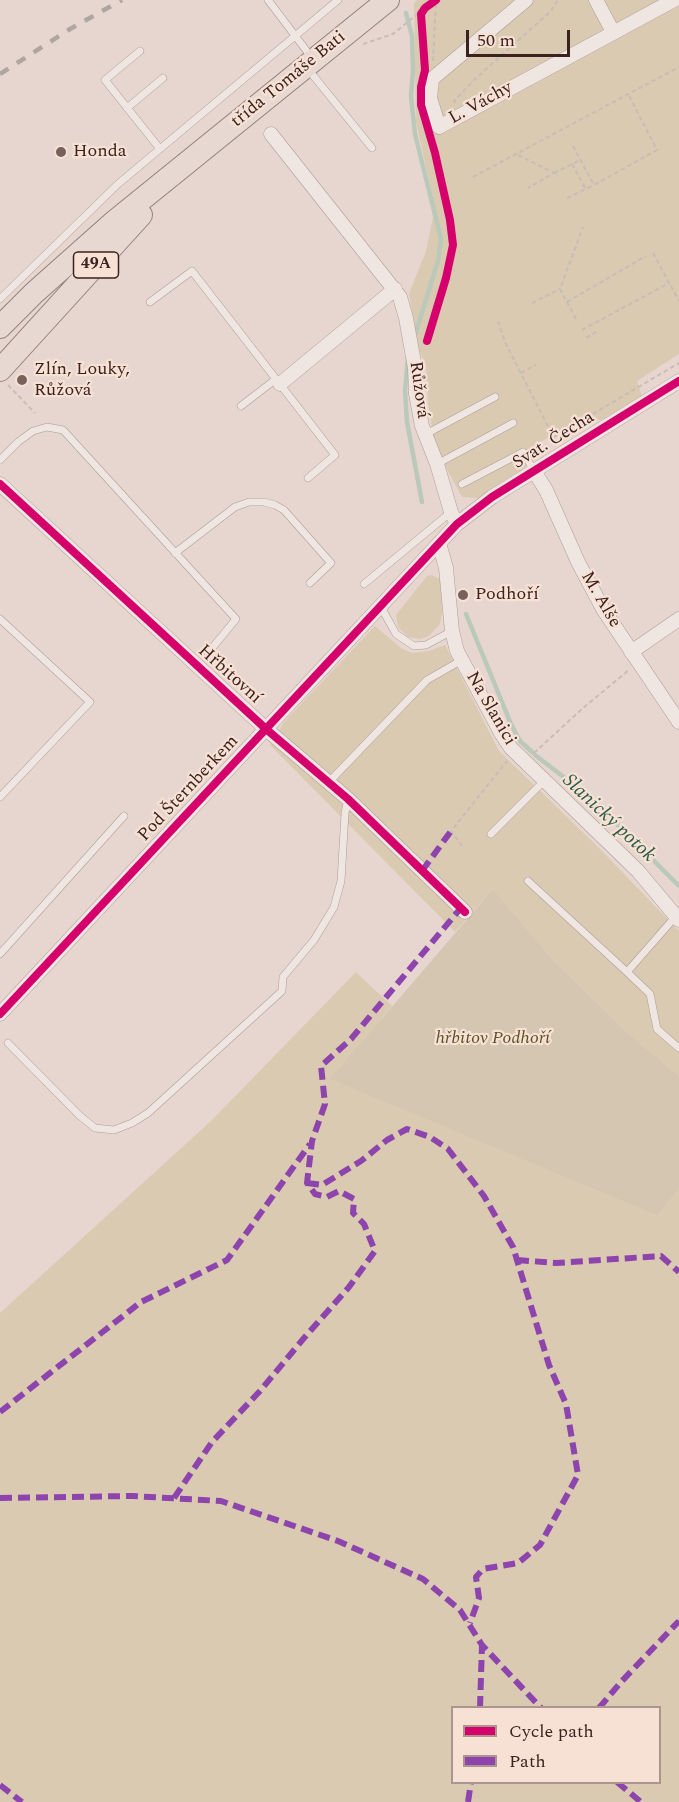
<!DOCTYPE html>
<meta charset="utf-8">
<style>
body{margin:0}
#map{position:relative;width:679px;height:1802px;overflow:hidden;background:#e7d6cf;font-family:Spectral,serif}
canvas{display:block}
.legend{position:absolute;left:451px;top:1706px;width:210px;height:78px;box-sizing:border-box;background:#f7e1d5;border:2px solid #ac958c;margin:0;padding:8px 10px;list-style:none;font-size:18px;color:#3c221f}
.legend li{display:flex;align-items:center;gap:12px;height:30px}
.legend b{width:30px;border:2px solid #ac958c}
.scale{position:absolute;left:466px;top:30px;width:104px;height:27px;box-sizing:border-box;border:3px solid #3c221f;border-top:0;padding-left:8px;font-size:18px;line-height:21px;white-space:nowrap;color:#3c221f;-webkit-text-stroke:4px #f7e1d5;paint-order:stroke}
</style>
<div id="map">
<canvas width="679" height="1802"></canvas>
<ul class="legend">
<li><b style="height:8px;background:#d6006c"></b>Cycle path</li>
<li><b style="height:8px;background:#8e44ad"></b>Path</li>
</ul>
<div class="scale">50 m</div>
</div>
<script>
const ctx = document.querySelector('canvas').getContext('2d');
ctx.lineJoin = 'round';
function fillPath(path, color) { ctx.fillStyle = color; ctx.fill(path, 'evenodd'); }
const shape = rows => new Path2D(rows.map(r => 'M' + r).join(''));
function stroke(path, color, width, dash) { ctx.strokeStyle = color; ctx.lineWidth = width; ctx.lineCap = dash ? 'butt' : 'round'; ctx.setLineDash(dash || []); ctx.stroke(path); }
function write(font, color, halo, rows, align = 'center') {
  ctx.font = font + ' Spectral,serif'; ctx.lineWidth = 4.5; ctx.setLineDash([]); ctx.textBaseline = 'middle'; ctx.strokeStyle = halo; ctx.fillStyle = color; for (const [text, x, y, turn = 0] of rows) {
    ctx.save(); ctx.translate(x, y); ctx.rotate((+turn || 0) * Math.PI / 180); ctx.textAlign = isNaN(turn) ? turn : align; if (halo) ctx.strokeText(text, 0, 0); ctx.fillText(text, 0, 0); ctx.restore();
  }
}
fillPath(shape([
 [417,0,679,0,679,354,637,381,642,396,601,420,588,416,531,447,531,463,478,498,462,497,436,449,428,403,426,365,419,350,409,294,426,251,435,208,416,122,414,3],
 [432,575,441,580,442,612,440,624,429,636,420,639,408,637,398,627,396,615,427,576],
 [375,626,401,648,412,653,429,651,445,645,499,751,598,847,679,931,679,1076,630,1035,553,960,493,889,455,932,270,745,284,722],
 [356,972,392,1006,331,1079,658,1216,679,1188,679,1802,0,1802,0,1313,211,1121],
 [452,1708,660,1708,660,1782,452,1782]
]), '#dacab1');
fillPath(shape([
 [493,889,553,960,630,1035,679,1076,679,1188,658,1216,330,1079]
]), '#d4c6b1');
stroke(shape([
 [406,13,412,36,413,70,411,96,415,134,441,239,438,261,416,332],
 [408,357,405,391,407,422,422,502],
 [466,614,511,724,520,741,532,752],
 [535,755,591,798,679,886]
]), '#bac9b9', 4.5);
const lane = shape([
 [268,0,312,58],
 [140,51,105,80,160,149],
 [307,68,372,148],
 [127,108,163,78],
 [0,299,118,184,338,0],
 [150,302,192,271,335,455,308,478],
 [241,406,276,379],
 [426,434,495,397],
 [0,460,18,442,33,431,47,427,63,430,236,619,208,653],
 [437,464,513,423],
 [462,484,523,452,534,471],
 [175,553,235,507,249,502,264,502,275,505,284,510,331,563,310,583],
 [364,584,451,512],
 [381,607,396,634,414,646,426,645,452,631],
 [0,619,90,702,0,797],
 [329,782,427,680,462,660],
 [491,834,545,780],
 [528,881,627,972,676,916],
 [0,954,124,816],
 [627,972,650,994,657,1029,679,1048],
 [8,1043,80,1116,95,1128,114,1130,132,1123,148,1113,282,991,283,977,314,940,334,907,341,881,345,813,348,799]
]);
const street = shape([
 [526,0,432,79,430,98,439,127,674,0],
 [596,0,613,32],
 [271,134,400,297,406,318,415,368,416,394,422,426,437,464,451,512,457,524],
 [280,384,395,289],
 [534,471,546,490,578,562,603,609,679,722],
 [0,484,266,729,348,799,465,912],
 [439,543,446,568,452,631,457,651,501,733,511,748,638,871,679,920],
 [631,652,679,619],
 [0,1014,457,524,492,497,679,381]
]);
const primary = shape([
 [0,327,34,293,115,221,388,0],
 [0,370,141,215]
]);
stroke(lane, '#ac9c98', 8);
stroke(street, '#ac9c98', 15);
stroke(primary, '#92827f', 24);
stroke(shape([
 [363,44,393,34,425,8],
 [433,61,436,0],
 [455,103,454,101,474,80,551,11,558,0],
 [573,146,594,185,657,150,628,94],
 [518,155,554,173,528,188],
 [572,164,585,188],
 [554,173,580,160],
 [473,177,679,67],
 [567,198,594,185],
 [653,253,679,301],
 [567,302,646,256],
 [532,303,560,289],
 [576,319,560,289,583,227],
 [498,321,505,342,555,440],
 [582,330,669,283],
 [586,338,598,331],
 [521,373,536,365],
 [8,385,35,413],
 [554,437,679,363],
 [534,753,583,708,629,670],
 [462,846,451,831,507,761]
]), '#c8bcb7', 2, [4.5, 3]);
stroke(lane, '#efe5e1', 7);
stroke(street, '#efe5e1', 14);
stroke(primary, '#e7d9d2', 22);
stroke(shape([
 [0,74,70,29,122,0]
]), '#afa5a1', 4.5, [10, 10]);
stroke(shape([
 [422,871,451,831],
 [307,1183,322,1185,361,1161,387,1140,407,1129,430,1137,448,1149,484,1196,513,1247,549,1365,566,1404,578,1475,540,1545,518,1563,483,1569,476,1577,479,1598,470,1623],
 [517,1260,556,1263,661,1256,679,1272],
 [0,1412,141,1302,227,1260,310,1144],
 [0,1498,132,1496,221,1501,338,1541,423,1579,460,1610,482,1645,541,1708],
 [174,1498,212,1442,260,1391,304,1338,349,1287,375,1251,364,1224,353,1213,354,1199,339,1191,327,1197,315,1194,307,1183,312,1141,325,1104,321,1066,351,1039,460,909],
 [480,1708,482,1645],
 [599,1708,621,1682,679,1621],
 [617,1782,641,1802],
 [0,1785,22,1802],
 [468,1802,471,1782]
]), '#8e44ad', 6, [12, 6]);
stroke(shape([
 [427,341,446,278,453,245,450,220,435,153,421,105,421,87,425,70,421,14,425,8,436,0],
 [0,484,266,729,348,799,465,912],
 [0,1014,457,524,492,497,679,381]
]), '#d6006c', 8);
for (const [x, y, r, color] of [
 [61,152,6,"#78615d"],
 [22,380,6,"#78615d"],
 [463,595,6,"#78615d"]
]) { const dot = new Path2D(); dot.arc(x, y, r, 0, 2 * Math.PI); ctx.fillStyle = color; ctx.fill(dot); stroke(dot, '#f7e1d5', 2); }
for (const [x, y, w] of [
 [96,265,45]
]) { const box = new Path2D(); box.roundRect(x - w / 2, y - 13, w, 26, 4.5); ctx.fillStyle = '#f7e1d5'; ctx.fill(box); stroke(box, '#3c221f', 1.5); }
write('bold 16px', '#3c221f', null, [
 ["49A",96,265]
]);
write('18px', '#3c221f', '#f7e1d5', [
 ["třída Tomáše Bati",289,80,-39],
 ["L. Váchy",481,104,-29],
 ["Růžová",418,390,82],
 ["Svat. Čecha",554,441,-32],
 ["M. Alše",600,600,60],
 ["Hřbitovní",229,675,42],
 ["Na Slanici",490,709,60],
 ["Pod Šternberkem",189,789,-47]
]);
write('18px', '#3c221f', '#f7e1d5', [
 ["Honda",73,152],
 ["Zlín, Louky,",34,370],
 ["Růžová",34,391],
 ["Podhoří",475,595]
], 'left');
write('italic 18px', '#5a5324', '#f7e1d5', [
 ["hřbitov Podhoří",493,1039]
]);
write('italic 20px', '#2d5d48', '#f7e1d5', [
 ["Slanický potok",608,819,43]
]);
</script>
